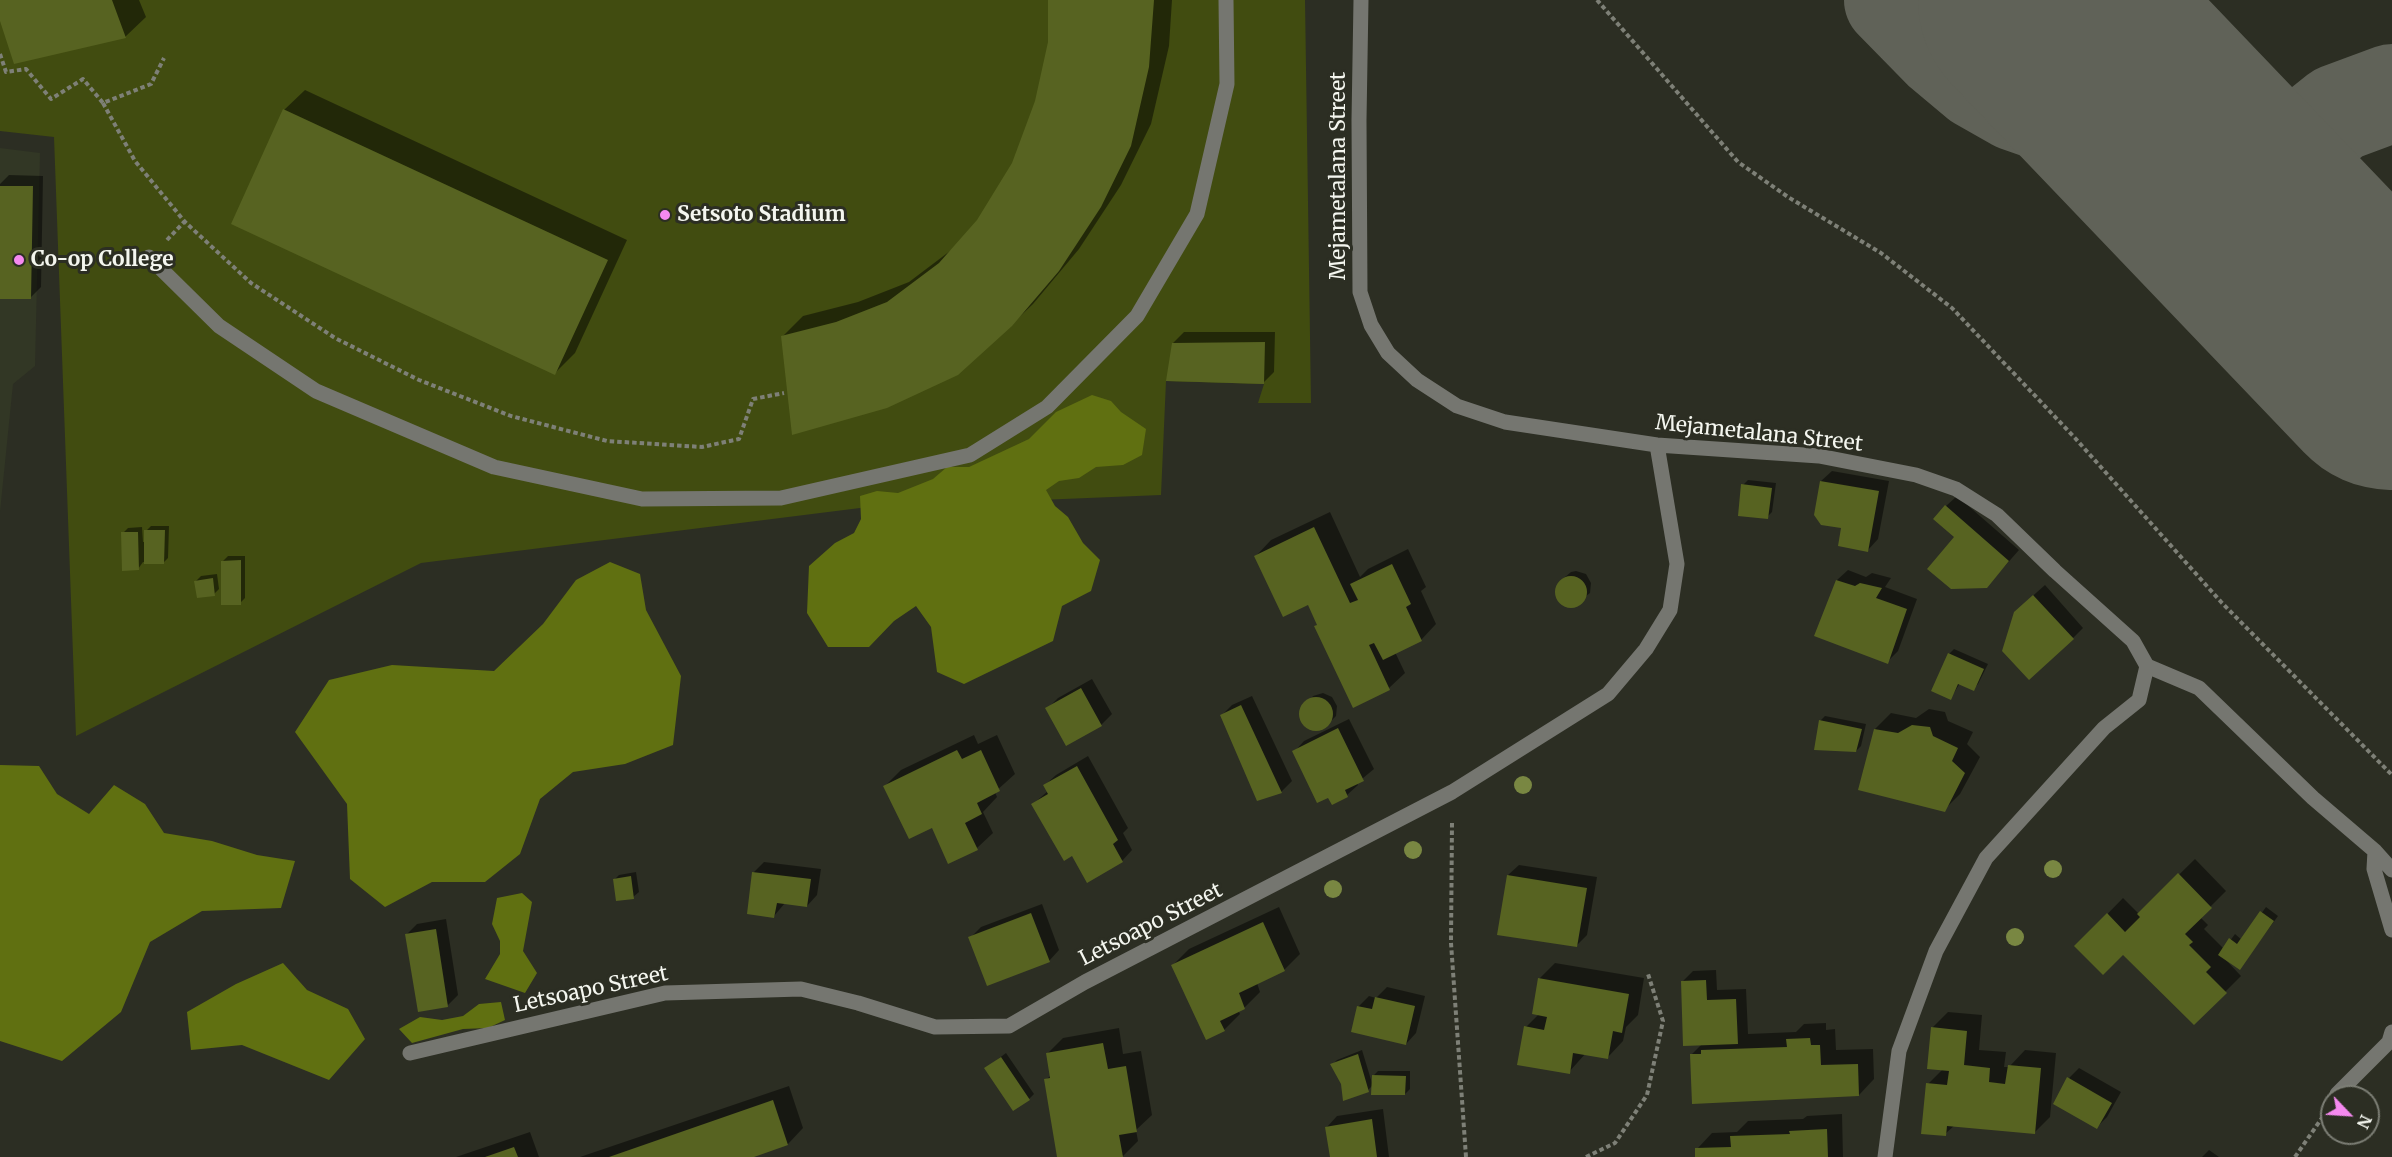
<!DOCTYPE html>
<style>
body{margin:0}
#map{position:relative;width:2392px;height:1157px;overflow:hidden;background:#2c2e23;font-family:Merriweather,serif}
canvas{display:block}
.north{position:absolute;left:2320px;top:1085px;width:60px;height:60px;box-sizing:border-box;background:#2c2e23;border:2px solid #7c7e75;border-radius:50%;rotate:115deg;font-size:16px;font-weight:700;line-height:24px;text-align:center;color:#f4f6ef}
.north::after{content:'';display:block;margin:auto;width:21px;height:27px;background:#f589ef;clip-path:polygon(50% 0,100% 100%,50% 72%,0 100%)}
</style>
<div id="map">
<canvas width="2392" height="1157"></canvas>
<div class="north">N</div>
</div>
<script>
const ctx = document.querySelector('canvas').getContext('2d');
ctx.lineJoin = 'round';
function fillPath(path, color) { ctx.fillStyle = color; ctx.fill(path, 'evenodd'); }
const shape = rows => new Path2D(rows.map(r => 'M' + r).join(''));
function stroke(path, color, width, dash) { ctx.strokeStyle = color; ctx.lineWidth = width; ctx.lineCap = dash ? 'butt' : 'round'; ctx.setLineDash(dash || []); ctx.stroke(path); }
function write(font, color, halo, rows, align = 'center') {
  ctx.font = font + ' Merriweather,serif'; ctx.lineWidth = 6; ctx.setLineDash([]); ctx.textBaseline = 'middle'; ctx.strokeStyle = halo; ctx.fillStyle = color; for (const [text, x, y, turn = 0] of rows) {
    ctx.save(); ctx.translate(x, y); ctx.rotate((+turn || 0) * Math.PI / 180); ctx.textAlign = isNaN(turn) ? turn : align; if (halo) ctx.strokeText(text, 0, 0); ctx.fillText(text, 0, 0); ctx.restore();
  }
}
fillPath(shape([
 [0,148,40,153,35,366,13,384,0,512]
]), '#323725');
fillPath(shape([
 [0,0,1305,0,1311,403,1258,403,1264,384,1166,381,1161,495,868,507,421,563,76,736,54,137,0,131]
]), '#414c10');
fillPath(shape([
 [1092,395,1111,401,1121,412,1146,429,1142,455,1123,465,1096,467,1079,478,1059,481,1046,490,1055,506,1068,517,1083,543,1100,560,1091,591,1062,606,1053,641,964,684,937,672,931,627,916,606,894,621,869,647,828,647,807,613,809,566,835,543,854,533,861,519,860,496,877,491,898,493,933,479,947,467,969,467,1029,439,1056,412],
 [610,562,640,574,646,610,681,676,673,745,625,764,573,772,540,799,520,854,485,882,432,882,385,907,350,879,347,804,295,732,329,680,392,665,494,671,543,624,576,580],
 [0,765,39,766,57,794,89,814,114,785,145,804,164,833,212,841,257,855,295,861,281,908,202,911,150,942,121,1012,62,1061,0,1041],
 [522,893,532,902,523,951,537,973,525,993,485,979,500,954,500,941,492,924,497,898],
 [283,963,307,990,348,1009,365,1039,329,1080,242,1045,191,1050,187,1012,236,984],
 [501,1002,505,1020,488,1028,463,1029,412,1043,399,1029,420,1017,442,1020,463,1016,479,1004]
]), '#607011');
fillPath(shape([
 [0,0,139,0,146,17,125,37,0,16],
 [1049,0,1172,0,1169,46,1151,124,1121,185,1079,249,1033,304,1011,325,783,336,803,316,858,302,909,282,954,248,978,221,1014,164,1037,101,1050,42],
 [305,90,627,240,575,353,555,373,284,110],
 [9,175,43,176,41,287,30,298,0,297,0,184],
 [1184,332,1275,332,1274,372,1264,382,1173,343],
 [1832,471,1889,481,1878,539,1868,550,1842,527,1821,481],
 [1748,480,1776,483,1772,512,1767,517,1743,485],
 [1957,496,2019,550,1997,575,1956,537,1946,506],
 [1330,512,1360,577,1368,569,1408,549,1426,587,1421,591,1436,624,1421,640,1395,652,1405,673,1389,688,1353,706,1308,603,1256,556,1271,540],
 [151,526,169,526,168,558,163,563,143,562,138,569,123,533,128,528,142,527,143,542,145,542,146,531],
 [228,556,245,556,245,598,240,603,223,561],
 [1848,570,1866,577,1872,573,1891,578,1885,587,1917,599,1898,651,1887,662,1816,635,1837,580],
 [1576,571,1586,574,1591,583,1590,593,1572,607,1567,607,1559,602,1556,593,1558,583,1571,572],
 [217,574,219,589,214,594,196,581,201,576],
 [2045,585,2083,628,2073,638,2027,601],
 [1954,649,1988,664,1978,684,1973,689,1960,683,1951,698,1949,654],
 [1092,679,1112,714,1101,725,1047,709,1058,698],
 [1323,693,1332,697,1337,706,1336,716,1327,725,1318,730,1308,728,1305,724,1302,710,1313,696],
 [1252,696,1292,781,1281,792,1221,716,1232,705],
 [1929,709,1945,712,1948,721,1973,732,1967,744,1980,757,1960,794,1944,810,1875,729,1891,713,1916,718],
 [1825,716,1866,724,1861,746,1856,751,1820,721],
 [1349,719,1374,769,1357,783,1358,785,1347,795,1294,752,1304,741],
 [974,735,978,744,997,735,1015,774,995,792,997,797,983,812,993,833,977,848,932,826,885,786,901,770],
 [1088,756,1128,828,1123,833,1132,850,1122,861,1073,854,1033,804,1048,791,1045,785,1056,775],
 [2195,859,2226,891,2200,917,2208,925,2204,929,2224,949,2235,934,2242,940,2266,907,2278,916,2240,968,2226,960,2241,976,2194,1023,2123,953,2076,946,2123,898,2139,914],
 [764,862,821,869,817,895,807,906,785,903,774,916,754,872],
 [1519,865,1597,877,1587,935,1577,945,1508,875],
 [636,872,639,892,633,897,614,880,619,875],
 [1042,904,1059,950,1049,961,970,938,981,927],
 [1279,907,1300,954,1284,970,1257,983,1260,992,1245,1007,1238,1010,1240,1014,1224,1030,1173,965,1189,949],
 [446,919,458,995,448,1005,406,935,417,924],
 [1555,963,1644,978,1638,1015,1626,1027,1623,1041,1608,1057,1586,1053,1569,1072,1526,1027,1539,1014,1539,979],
 [1716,970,1717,990,1746,989,1748,1034,1796,1032,1804,1024,1826,1023,1826,1030,1835,1029,1836,1050,1873,1049,1874,1079,1859,1095,1691,1055,1702,1044,1682,982,1693,971],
 [1387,987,1425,996,1416,1033,1406,1044,1358,1007,1369,996,1376,998],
 [1948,1012,1982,1015,1979,1050,2006,1052,2004,1067,2009,1067,2025,1050,2056,1053,2050,1117,2034,1133,1955,1125,1945,1134,1928,1084,1943,1069,1932,1028],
 [1119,1028,1123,1054,1141,1051,1152,1115,1136,1130,1138,1141,1122,1157,1058,1157,1046,1080,1051,1075,1047,1054,1063,1038],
 [1362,1050,1372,1083,1373,1076,1378,1071,1410,1071,1410,1089,1405,1094,1373,1085,1368,1090,1332,1065,1337,1060],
 [1006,1053,1034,1094,1029,1099,986,1068],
 [2079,1068,2121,1092,2107,1117,2097,1127,2069,1078],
 [789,1086,803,1128,788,1144,750,1157,580,1157],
 [1383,1109,1389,1157,1331,1157,1327,1127,1337,1116],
 [1842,1114,1843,1157,1697,1157,1697,1149,1712,1133,1737,1132,1748,1121,1803,1119,1807,1116],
 [530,1132,539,1157,456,1157],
 [2209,1150,2219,1157,2202,1157]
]), '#0007');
stroke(shape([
 [1893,0,1942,50,1979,81,2016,102,2136,144,2177,163,2222,190],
 [2311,283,2294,235,2291,188,2303,153,2318,129,2338,113,2392,93]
]), '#606258', 98);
stroke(shape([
 [2040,0,2392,368]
]), '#606258', 244);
fillPath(shape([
 [0,0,112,0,126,38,14,64,0,21],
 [1048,0,1154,0,1149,67,1131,146,1101,207,1059,271,1012,326,958,375,887,408,792,435,781,336,836,322,887,302,939,263,977,220,1012,163,1035,101,1048,42],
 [283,109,608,260,555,375,231,224],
 [0,186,33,186,31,299,0,299],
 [1265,342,1264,384,1166,381,1172,343],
 [1820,481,1879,491,1868,552,1838,546,1841,528,1821,525,1814,515],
 [1741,484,1772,488,1768,519,1738,516],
 [1945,505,2009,561,1987,588,1951,589,1927,569,1954,537,1933,519],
 [1314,527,1350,603,1358,600,1350,584,1392,564,1411,604,1406,607,1422,641,1383,660,1374,643,1369,645,1390,690,1353,708,1314,626,1317,625,1308,605,1283,617,1254,556],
 [144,530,165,530,164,564,144,564],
 [121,532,138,532,139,570,122,571],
 [241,560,241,605,221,605,221,561],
 '1555 592a16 16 0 1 1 32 0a16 16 0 1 1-32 0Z',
 [213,578,215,596,197,598,194,581],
 [1836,580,1855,586,1860,583,1882,588,1876,598,1907,609,1888,664,1814,636],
 [2033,595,2074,639,2029,680,2002,651,2014,612],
 [1948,653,1984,669,1974,691,1958,684,1951,700,1931,691],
 [1081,688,1102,726,1066,746,1045,708],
 '1299 714a17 17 0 1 1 34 0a17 17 0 1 1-34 0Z',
 [1241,705,1282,793,1257,801,1220,715],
 [1819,720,1862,729,1856,752,1814,750],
 [1912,725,1930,727,1933,736,1958,748,1952,761,1965,773,1945,812,1858,790,1874,729,1898,733],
 [1338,728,1364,781,1345,790,1348,797,1332,805,1328,798,1317,803,1292,751],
 [957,750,962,759,981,750,1000,791,977,803,982,814,965,823,978,850,948,864,932,828,909,839,883,786],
 [1077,766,1118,840,1113,844,1123,862,1087,883,1072,856,1064,861,1031,804,1048,794,1043,785],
 [752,872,811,879,807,907,777,903,774,918,747,914],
 [2178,873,2212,908,2185,934,2193,942,2189,945,2211,967,2206,972,2227,993,2194,1025,2123,955,2103,975,2074,946,2107,913,2125,932,2140,917,2137,914],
 [1507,875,1587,888,1577,947,1497,935],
 [631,876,634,899,616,901,613,879],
 [2260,911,2274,921,2240,970,2218,955,2229,938,2237,944],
 [1031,913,1050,962,987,986,968,937],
 [1263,922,1285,971,1239,993,1245,1009,1220,1021,1225,1031,1206,1040,1171,965],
 [436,929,448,1007,418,1012,405,934],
 [1538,978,1629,994,1622,1033,1613,1031,1608,1059,1573,1053,1570,1074,1517,1065,1524,1026,1544,1030,1547,1017,1532,1014],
 [1706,980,1707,1000,1736,999,1738,1044,1683,1046,1681,981],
 [1375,997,1415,1006,1406,1045,1351,1032,1357,1006,1372,1009],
 [1931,1027,1967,1031,1964,1065,1990,1068,1989,1082,2005,1084,2008,1065,2041,1068,2035,1134,1947,1126,1946,1136,1921,1134,1926,1083,1947,1085,1949,1071,1927,1069],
 [1810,1038,1811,1045,1820,1045,1821,1065,1858,1064,1859,1096,1692,1104,1690,1054,1701,1054,1701,1050,1787,1047,1786,1039],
 [1103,1043,1108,1069,1126,1066,1137,1132,1119,1135,1123,1157,1057,1157,1044,1079,1050,1078,1046,1053],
 [1358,1054,1369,1092,1343,1101,1341,1084,1330,1064],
 [1001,1057,1030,1100,1013,1111,984,1068],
 [1372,1075,1406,1076,1405,1095,1371,1095],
 [2067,1077,2112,1103,2097,1129,2053,1104],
 [773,1100,788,1145,754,1157,609,1157],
 [1372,1119,1377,1157,1330,1157,1325,1127],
 [1827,1129,1828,1157,1695,1157,1695,1148,1731,1147,1730,1136,1790,1134,1789,1131],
 [514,1147,518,1157,485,1157]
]), '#576321');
stroke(shape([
 [1597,0,1738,162,1788,197,1881,253,1952,308,2075,438,2222,603,2392,775],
 [0,54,6,72,26,69,51,99,83,79,103,103,151,84,164,58],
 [103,103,135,161,185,222,251,283,335,338,419,380,511,416,607,441,702,447,739,439,753,399,784,393],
 [167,240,184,222],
 [1452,823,1451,943,1466,1157],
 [1586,1157,1615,1143,1647,1095,1663,1021,1648,974],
 [2295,1157,2324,1115]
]), '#7e8077', 4, [4.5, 3]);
stroke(shape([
 [1361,0,1359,120,1360,292,1371,325,1388,353,1417,380,1457,406,1505,422,1657,445,1819,456,1916,475,1956,489,1997,515,2055,571,2133,641,2147,666,2139,700,2104,728,1986,858,1936,951,1899,1051,1885,1157],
 [149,257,219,326,316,391,494,467,642,499,781,498,970,455,1047,407,1137,316,1197,214,1227,84,1226,0],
 [2147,666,2199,688,2313,798,2375,851,2392,870],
 [2375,851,2374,869,2392,930],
 [410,1053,665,993,801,989,858,1003,935,1027,1009,1026,1085,982,1452,792,1608,694,1646,649,1670,610,1677,564,1657,445],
 [2337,1094,2389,1042,2392,1032]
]), '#757670', 15);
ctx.fillStyle = '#798742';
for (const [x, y] of [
 [1523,785],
 [1413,850],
 [2053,869],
 [1333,889],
 [2015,937]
]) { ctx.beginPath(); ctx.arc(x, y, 9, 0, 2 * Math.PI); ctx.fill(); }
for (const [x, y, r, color] of [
 [665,215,6,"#f589ef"],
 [19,260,6,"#f589ef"]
]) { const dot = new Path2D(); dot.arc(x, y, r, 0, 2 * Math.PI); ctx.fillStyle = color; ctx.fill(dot); stroke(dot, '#2c2e23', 2); }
write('21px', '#f4f6ef', '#2c2e23', [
 ["Mejametalana Street",1339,176,-90],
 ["Mejametalana Street",1759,434,6],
 ["Letsoapo Street",1151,925,-27],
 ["Letsoapo Street",591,990,-12]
]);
write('bold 21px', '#f4f6ef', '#2c2e23', [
 ["Setsoto Stadium",677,215],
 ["Co-op College",31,260]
], 'left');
</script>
